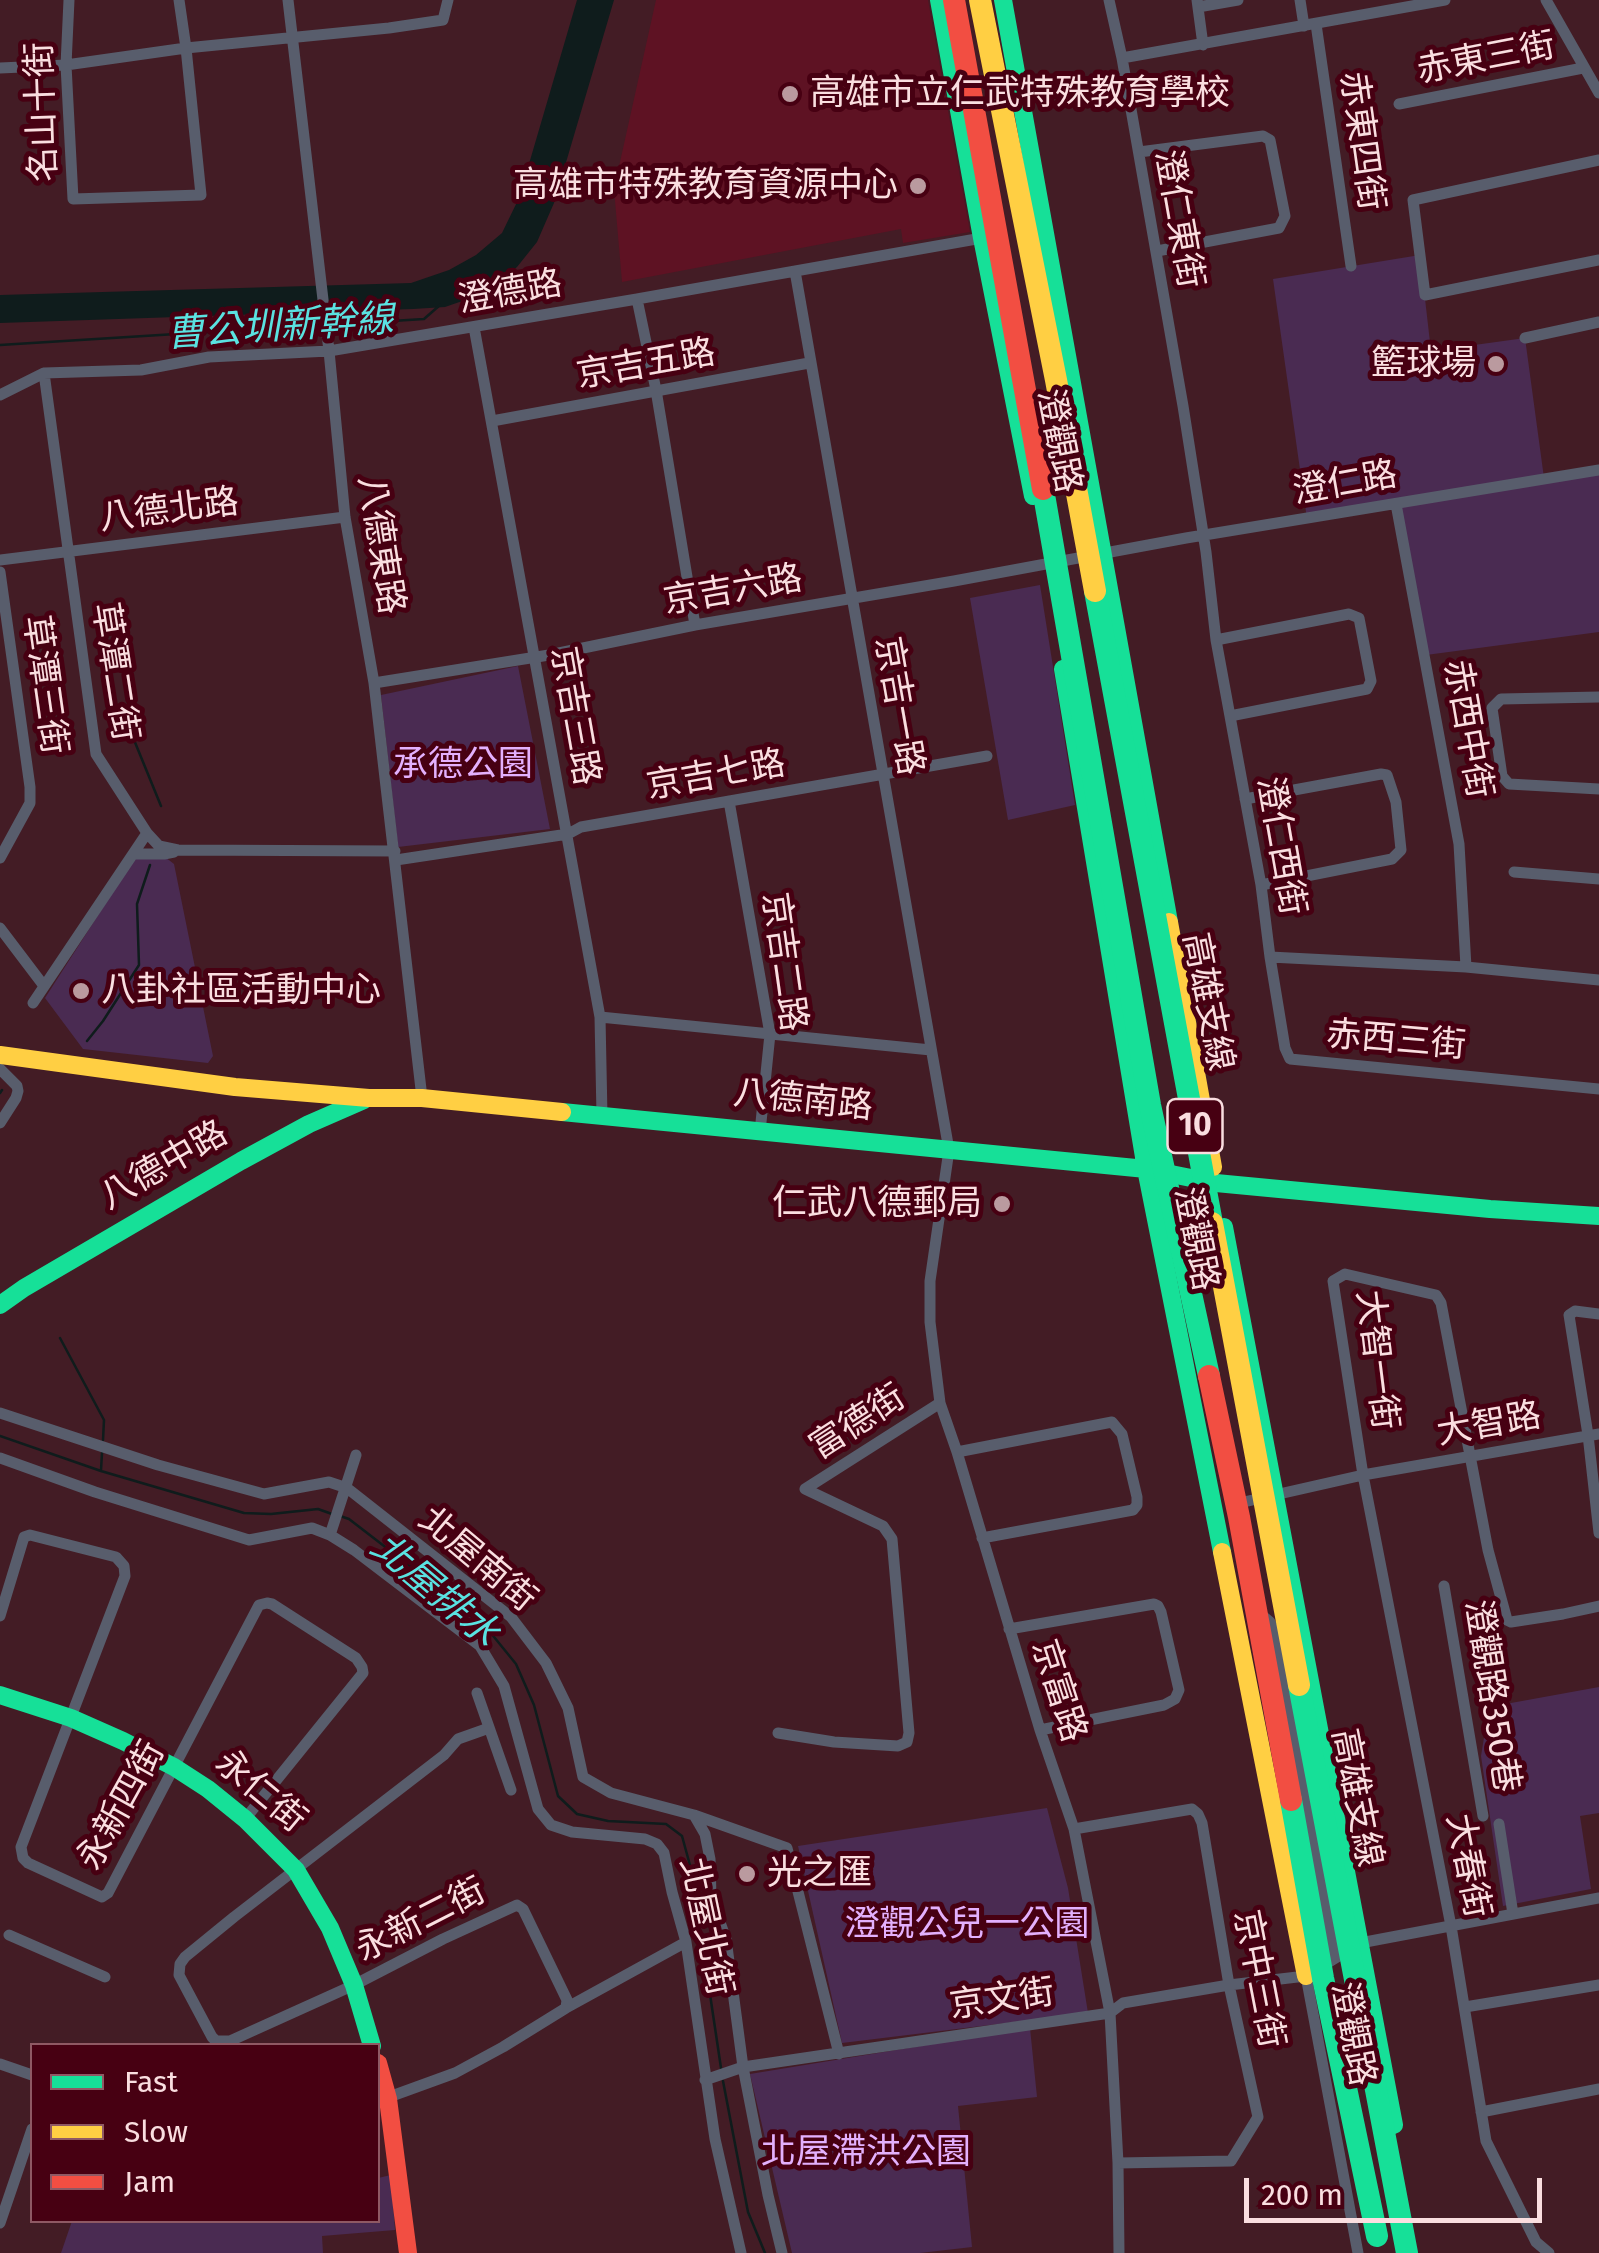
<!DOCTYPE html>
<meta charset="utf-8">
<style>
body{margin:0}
#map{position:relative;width:1599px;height:2253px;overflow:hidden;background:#431c25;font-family:"Fira Sans",sans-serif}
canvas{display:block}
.legend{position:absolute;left:30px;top:2043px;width:350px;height:180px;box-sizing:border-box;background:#470012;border:2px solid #8f5964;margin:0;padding:12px 18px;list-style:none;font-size:30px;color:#fadee0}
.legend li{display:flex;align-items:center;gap:20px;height:50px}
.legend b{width:50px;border:2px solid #8f5964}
.scale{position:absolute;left:1244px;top:2178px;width:298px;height:45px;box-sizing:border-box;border:5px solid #fadee0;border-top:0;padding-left:12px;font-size:30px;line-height:35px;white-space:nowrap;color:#fadee0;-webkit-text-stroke:8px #470012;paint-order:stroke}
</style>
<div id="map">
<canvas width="1599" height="2253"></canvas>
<ul class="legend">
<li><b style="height:12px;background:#16e098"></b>Fast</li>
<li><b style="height:12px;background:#ffcf43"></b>Slow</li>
<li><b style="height:12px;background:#f24e42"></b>Jam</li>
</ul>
<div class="scale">200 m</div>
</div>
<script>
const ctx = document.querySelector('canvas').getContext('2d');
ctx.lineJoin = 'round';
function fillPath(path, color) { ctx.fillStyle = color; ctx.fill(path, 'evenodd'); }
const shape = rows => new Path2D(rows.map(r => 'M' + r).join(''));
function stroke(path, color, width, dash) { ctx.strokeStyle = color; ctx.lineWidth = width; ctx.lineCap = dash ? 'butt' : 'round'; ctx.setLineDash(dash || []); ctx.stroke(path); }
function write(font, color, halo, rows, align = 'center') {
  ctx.font = font + ' "Fira Sans","Noto Sans TC",sans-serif'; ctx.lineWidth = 10; ctx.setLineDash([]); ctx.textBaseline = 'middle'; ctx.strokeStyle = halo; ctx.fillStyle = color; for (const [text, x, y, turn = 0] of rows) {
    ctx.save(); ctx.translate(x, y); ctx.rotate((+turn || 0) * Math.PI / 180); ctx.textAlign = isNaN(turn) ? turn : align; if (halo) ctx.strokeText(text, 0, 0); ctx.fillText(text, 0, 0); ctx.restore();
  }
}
fillPath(shape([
 [656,0,928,0,970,232,903,243,901,229,622,282,614,189]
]), '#5e1223');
fillPath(shape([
 [1420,255,1431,351,1525,338,1544,478,1599,469,1599,632,1426,655,1396,504,1307,519,1273,279],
 [1040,585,1075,805,1008,820,970,598],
 [518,666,550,829,398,847,381,695],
 [136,856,165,857,174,864,213,1056,208,1063,83,1049,45,998],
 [1599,1687,1599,1813,1580,1816,1591,1889,1503,1906,1481,1756,1489,1707],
 [1047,1808,1068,1888,1088,2013,842,2043,798,1846],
 [1030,2028,1037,2097,958,2106,972,2247,920,2253,792,2253,750,2074],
 [391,2175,395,2230,322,2236,323,2253,61,2253,72,2221,378,2220,378,2178]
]), '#4a2b52');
fillPath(shape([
 [577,0,614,0,554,203,537,242,517,267,492,288,471,298,445,307,413,309,0,323,0,295,411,283,449,270,476,255,502,233,519,198]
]), '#0f1c1c');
stroke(shape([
 [328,325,424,319,440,305],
 [0,345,320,325],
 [110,709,132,735,161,806],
 [87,1041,103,1021,139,965,137,904,150,865],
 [0,1093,2,1090],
 [60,1338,104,1420,103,1440],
 [0,1436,101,1471,244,1513,271,1514,318,1509,332,1514],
 [101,1470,102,1453],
 [340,1516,349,1519,419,1573,490,1632,516,1664,534,1705,558,1796,577,1814,608,1821,666,1824,682,1836,691,1869,691,1893,701,1934,721,2068],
 [723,2081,748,2212,765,2253]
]), '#0f1c1c', 2.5);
stroke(shape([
 [69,0,66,65,73,199,201,195,186,48,179,0],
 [288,0,329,351,345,517,374,683,422,1098],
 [1109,0,1122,58],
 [1197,0,1203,45],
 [1300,0,1304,26],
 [1445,0,1122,58,1183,406,1206,552,1216,640,1261,885,1270,957,1466,967,1599,980],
 [1546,0,1599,93],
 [1198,7,1238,0],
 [1316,24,1351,266],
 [0,68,66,65,186,48,389,28,443,20,448,0],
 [1399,104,1583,68],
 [1139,152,1263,136,1270,140,1285,216,1279,228,1157,251],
 [1599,160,1413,200,1425,295,1599,260],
 [795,271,949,1150,930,1281,930,1322,940,1403,957,1452,1040,1730,1074,1829,1110,2013,1118,2163,1119,2253],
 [637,299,656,390,695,625],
 [474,327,600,1017,602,1116],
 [1525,338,1599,322],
 [44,373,96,754,147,833,159,846,178,850,395,851],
 [0,395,44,373,141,370,209,357,329,351,637,299,982,238],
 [492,421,809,363],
 [1396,504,1459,844,1466,967],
 [0,560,345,517],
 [0,572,30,787,30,803,0,858],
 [1216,640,1349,614,1359,618,1371,681,1367,689,1230,716],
 [374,683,549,655,695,625,954,581,1186,538,1599,470],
 [1599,697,1501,699,1492,708,1502,776,1509,784,1599,789],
 [1245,799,1381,774,1387,775,1396,802,1401,850,1392,859,1261,885],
 [729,801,770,1034,760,1132],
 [133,854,164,854,174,852],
 [396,860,568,834,581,827,987,756],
 [1514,872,1599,879],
 [0,928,44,986],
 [1270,957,1285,1048,1290,1059,1599,1089],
 [33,1003,147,833],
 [600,1017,931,1050],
 [0,1069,17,1086,18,1091,16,1098,0,1123],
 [1599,1314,1575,1311,1569,1315,1588,1435,1599,1533],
 [0,1413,158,1465,264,1494,329,1482,347,1488,511,1617,546,1663,568,1708,583,1777,611,1793,694,1815,705,1834,710,1859,711,1898,726,1939,743,2067,768,2195,782,2253],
 [957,1452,1112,1422,1122,1434,1137,1497,1137,1505,1133,1510,982,1538],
 [0,1458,95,1492,249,1540,312,1528,330,1535,354,1550,480,1646,504,1686,538,1809,551,1825,572,1832,645,1839,657,1844,664,1853,672,1892,686,1942,715,2139,741,2253],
 [805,1489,940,1403],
 [1235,1504,1363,1475,1599,1434],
 [330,1535,356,1455],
 [1444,1586,1483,1816],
 [1258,1612,1270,1622,1275,1633,1335,1958],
 [0,1616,24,1537,30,1535,116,1557,124,1566,125,1576,21,1847,23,1858,28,1863,102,1897,108,1893,259,1605,267,1603,272,1604,356,1658,362,1667,363,1673,245,1819],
 [1009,1629,1154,1604,1158,1606,1161,1612,1179,1690,1175,1699,1164,1705,1040,1730],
 [477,1693,511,1790],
 [489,1728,458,1739,444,1755,234,1917,185,1957,180,1964,179,1975,212,2037,216,2041,230,2041,354,1985,443,1939,517,1905,523,1909,567,2000,566,2008],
 [778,1733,834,1742,898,1746,907,1742,909,1733,892,1539,883,1526,805,1489],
 [694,1815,787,1848,839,2054],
 [1499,1824,1513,1914],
 [1074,1829,1192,1809,1198,1814,1202,1823,1229,1985,1258,2117,1231,2161,1118,2163],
 [9,1935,105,1977],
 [1306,1976,1358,2253],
 [1465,2007,1599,1985],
 [0,2064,32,2075],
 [705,2080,743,2067,1110,2013,1123,2003,1229,1985,1306,1976,1360,1943,1599,1898],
 [378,2101,455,2073,503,2047,566,2008,686,1942],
 [1481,2112,1599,2089],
 [0,2223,32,2129],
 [1549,2253,1536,2242,1486,2141,1451,1926,1363,1475,1333,1281,1345,1274,1436,1295,1441,1303,1488,1550,1507,1620,1511,1622,1563,1614,1599,1606]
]), '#585d6c', 11);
stroke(shape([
 [939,0,982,238,1033,496],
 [1003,0,1169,922],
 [1063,669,1146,1169,1222,1552],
 [562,1112,1146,1169,1216,1183,1490,1209,1599,1216],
 [1224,1227,1394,2125],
 [0,1305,24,1288,241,1161,309,1124,364,1100],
 [0,1695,71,1718,123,1741,174,1767,208,1789,245,1819,296,1870,330,1928,354,1985,372,2046]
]), '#16e098', 18);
stroke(shape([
 [1169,922,1213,1167],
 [0,1055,235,1087,369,1098,422,1098,562,1112],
 [1222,1552,1306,1976]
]), '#ffcf43', 18);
stroke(shape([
 [378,2063,388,2099,408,2253]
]), '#f24e42', 18);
stroke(shape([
 [1043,489,1150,1105,1209,1376],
 [1095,591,1212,1223],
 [1299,1685,1407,2253],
 [1291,1800,1323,1978,1377,2236]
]), '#16e098', 22);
stroke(shape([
 [980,0,1056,380,1095,591],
 [1212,1223,1299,1685]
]), '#ffcf43', 22);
stroke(shape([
 [954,0,1043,489],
 [1209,1376,1239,1517,1291,1800]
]), '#f24e42', 22);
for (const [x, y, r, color] of [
 [790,94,10,"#ba9a9f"],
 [918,186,10,"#ba9a9f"],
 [1496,364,10,"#ba9a9f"],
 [81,991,10,"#ba9a9f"],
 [1002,1204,10,"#ba9a9f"],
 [747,1874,10,"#ba9a9f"]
]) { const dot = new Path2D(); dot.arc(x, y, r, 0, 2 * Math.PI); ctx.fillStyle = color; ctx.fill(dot); stroke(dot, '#470012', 4); }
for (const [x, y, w] of [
 [1195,1126,55]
]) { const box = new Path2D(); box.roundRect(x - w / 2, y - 27, w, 54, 8); ctx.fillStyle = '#470012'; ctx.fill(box); stroke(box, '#fadee0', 2.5); }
write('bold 32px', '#fadee0', null, [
 ["10",1195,1126]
]);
write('35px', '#fadee0', '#470012', [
 ["赤東三街",1486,59,-11],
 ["名山十街",43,112,-92],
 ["赤東四街",1361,141,82],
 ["澄仁東街",1178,219,80],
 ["澄德路",510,293,-10],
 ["京吉五路",646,365,-10],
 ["澄觀路",1058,441,79],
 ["澄仁路",1345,484,-10],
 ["八德北路",169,511,-7],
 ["八德東路",380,545,81],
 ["京吉六路",733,591,-10],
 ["草潭二街",114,672,81],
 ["草潭三街",44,685,82],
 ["京吉一路",898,706,80],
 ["京吉三路",574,716,80],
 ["赤西中街",1467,729,80],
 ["京吉七路",716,776,-10],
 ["澄仁西街",1280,846,80],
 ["京吉二路",783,962,82],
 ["高雄支線",1207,1002,79],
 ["赤西三街",1396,1041,5],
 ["八德南路",803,1101,6],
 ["八德中路",164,1166,-30],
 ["澄觀路",1195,1239,79],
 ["大智一街",1376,1360,83],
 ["富德街",858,1423,-33],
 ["大智路",1489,1425,-10],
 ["北屋南街",477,1560,40],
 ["京富路",1058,1691,72],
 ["澄觀路350巷",1491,1696,81],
 ["永仁街",260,1792,40],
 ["高雄支線",1356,1798,79],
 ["永新四街",122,1806,-61],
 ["大春街",1467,1866,79],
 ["永新二街",421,1921,-27],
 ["北屋北街",705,1927,78],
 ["京中三街",1258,1979,79],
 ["京文街",1002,2000,-8],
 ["澄觀路",1352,2034,79]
]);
write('35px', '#fadee0', '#470012', [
 ["高雄市立仁武特殊教育學校",810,94],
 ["高雄市特殊教育資源中心",898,186,"right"],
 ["籃球場",1476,364,"right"],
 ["八卦社區活動中心",101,991],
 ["仁武八德郵局",982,1204,"right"],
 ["光之匯",767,1874]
], 'left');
write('35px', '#e3b0fd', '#470012', [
 ["承德公園",463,765],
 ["澄觀公兒一公園",967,1925],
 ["北屋滯洪公園",866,2153]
]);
write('italic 38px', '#5ae2e1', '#470012', [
 ["曹公圳新幹線",280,328,-4],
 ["北屋排水",434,1591,40]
]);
</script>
